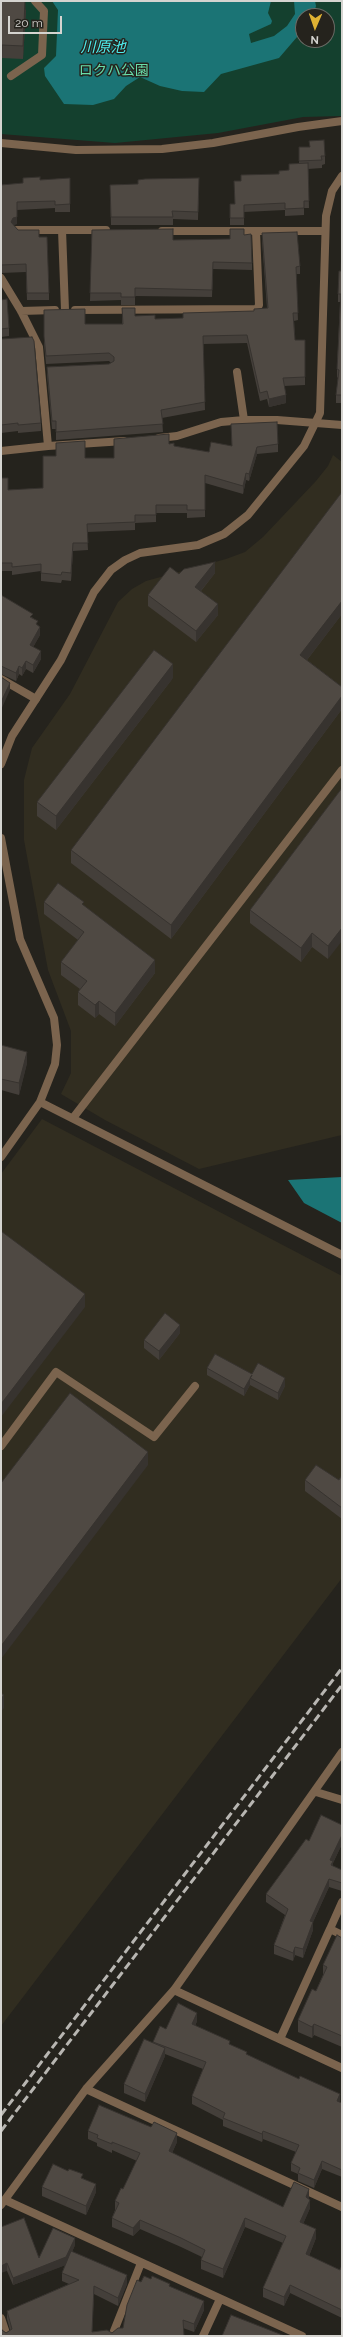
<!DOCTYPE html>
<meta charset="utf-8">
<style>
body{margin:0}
#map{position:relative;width:343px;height:2337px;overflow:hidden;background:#25231d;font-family:Raleway,sans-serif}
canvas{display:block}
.frame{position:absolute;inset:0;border:2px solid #d5d4d0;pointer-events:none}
.north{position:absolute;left:295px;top:8px;width:40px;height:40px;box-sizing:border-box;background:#25231d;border:1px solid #6b6a65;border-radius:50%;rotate:182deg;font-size:11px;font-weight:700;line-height:16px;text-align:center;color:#d5d4d0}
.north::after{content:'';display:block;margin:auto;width:14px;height:18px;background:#deb133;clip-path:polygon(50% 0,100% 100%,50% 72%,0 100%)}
.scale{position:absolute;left:8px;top:16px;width:54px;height:18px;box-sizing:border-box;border:2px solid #d5d4d0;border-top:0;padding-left:5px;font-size:12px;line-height:14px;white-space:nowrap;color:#d5d4d0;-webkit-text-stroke:3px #25231d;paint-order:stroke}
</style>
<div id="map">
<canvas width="343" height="2337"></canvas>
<div class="frame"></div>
<div class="north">N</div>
<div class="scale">20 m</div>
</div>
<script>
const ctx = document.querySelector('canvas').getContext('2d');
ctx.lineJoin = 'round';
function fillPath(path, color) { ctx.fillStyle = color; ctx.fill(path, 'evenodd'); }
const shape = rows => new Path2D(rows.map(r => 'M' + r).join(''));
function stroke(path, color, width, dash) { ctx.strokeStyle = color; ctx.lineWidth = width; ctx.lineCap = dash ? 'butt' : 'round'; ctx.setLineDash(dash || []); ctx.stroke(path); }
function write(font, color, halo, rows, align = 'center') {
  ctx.font = font + ' Raleway,"Noto Sans JP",sans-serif'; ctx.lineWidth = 3; ctx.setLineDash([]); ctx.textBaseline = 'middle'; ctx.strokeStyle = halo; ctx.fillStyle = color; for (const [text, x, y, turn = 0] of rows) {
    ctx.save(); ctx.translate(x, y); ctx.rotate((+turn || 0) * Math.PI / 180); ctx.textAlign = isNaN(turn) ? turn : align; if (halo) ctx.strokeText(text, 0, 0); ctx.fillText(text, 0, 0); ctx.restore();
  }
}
fillPath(shape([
 [333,455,342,462,342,1135,199,1169,105,1120,61,1094,71,1073,71,1031,48,970,24,840,24,780,32,748,70,694,118,602,132,589,146,581,226,559,245,552,263,537,316,481,328,466],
 [42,1119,342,1276,342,1578,1,2026,1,1174]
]), '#312d20');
fillPath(shape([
 [1,1,342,1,342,116,303,117,218,133,115,143,1,134],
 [303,16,327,16,327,40,303,40]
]), '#14402e');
fillPath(shape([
 [52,1,271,1,268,13,272,21,271,24,249,34,251,43,274,36,287,26,295,14,294,1,315,1,316,6,313,16,303,16,303,30,279,58,221,74,204,92,182,91,160,86,140,77,126,86,114,99,93,105,64,104,45,76,44,68,56,56,58,10],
 [342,1177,342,1223,304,1203,288,1180]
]), '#1b7475');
stroke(shape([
 [11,76,42,55,44,11,35,1],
 [73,1118,342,770],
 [1,1446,56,1372,154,1437,195,1386],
 [1,2318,7,2336]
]), '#7b644e', 8);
stroke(shape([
 [1,143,76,150,162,149,213,143,298,127,342,121],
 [16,230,106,230],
 [62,230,65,310],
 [162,231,325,231],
 [1,278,21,311,39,347,48,446],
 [75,310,257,309,259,305,256,231],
 [21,311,55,310],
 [237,372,244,420],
 [159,438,177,436,221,422,244,420,277,420,342,425],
 [1,451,48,446,124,441],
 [1,679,36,699],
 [316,1792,342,1800],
 [342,1902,330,1929,342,1935],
 [174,1990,342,2068],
 [280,2039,330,1929],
 [86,2089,342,2207],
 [5,2200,302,2336],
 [1,2205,86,2089,174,1990,342,1752],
 [112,2336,141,2263],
 [203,2336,220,2299]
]), '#7b644e', 8);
stroke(shape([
 [1,764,12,736,61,660,94,592,111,570,125,560,140,553,198,545,224,534,248,515,304,446,320,413,326,216,332,191,342,176],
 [1,838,20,939,54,1018,57,1045,55,1064,40,1102,1,1157],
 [40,1102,342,1255]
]), '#7b644e', 8);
stroke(shape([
 [1,2115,342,1668],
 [1,2131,342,1685]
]), '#b8b6b2', 3, [8, 4]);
fillPath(shape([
 [1,1,26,10,23,59,2,58,1,91],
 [299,147,325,156,325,164,322,165,322,168,308,169,309,208,304,208,304,215,285,216,285,210,244,212,244,225,230,225,230,204,235,204,241,181,279,174,289,170,299,163],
 [70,178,70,212,55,212,55,208,17,210,17,224,13,225,18,230,39,237,49,293,49,300,27,300,26,272,1,273,1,185,23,183,40,180],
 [199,178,198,220,173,219,173,225,111,225,110,185,138,184],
 [92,230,173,240,230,239,244,235,252,263,252,270,213,269,212,297,135,296,135,305,121,305,121,300,90,301],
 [262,233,300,266,300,274,296,274,298,320,294,321,295,340,305,340,305,385,284,386,286,403,269,407,267,399,260,401,247,343,203,344,205,410,162,418,163,432,56,440,56,429,52,429,47,375,47,367,109,364,111,363,109,361,46,364,44,344,44,310,85,324,122,324,122,308,135,316,155,319,183,318,254,311,267,308,262,241],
 [342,248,342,403,336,403,336,395,338,378,337,377,337,369,340,302,338,302,338,294,341,271],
 [1,300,9,328,9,336,1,337],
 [1,339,41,423,41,431,18,433,18,431,1,433],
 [231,424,278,444,278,452,257,454,249,481,246,480,243,494,205,483,205,517,187,518,187,513,156,513,156,522,135,523,135,530,87,532,88,550,73,551,71,581,62,580,61,583,41,581,41,571,12,575,12,571,1,571,1,478,8,490,43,488,85,458,114,458,169,444,174,446,209,452,232,446],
 [215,573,201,591,218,615,196,642,148,606,148,595,179,574],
 [1,595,33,618,38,626,40,635,33,647,41,659,33,673,26,669,22,676,19,674,16,681,1,674],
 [342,614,307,660,342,687,342,709,171,939,71,863,71,850],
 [173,678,56,830,37,816,37,802],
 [342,788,328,959,312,947,301,962,250,923,250,910],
 [44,902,84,906,155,973,115,1026,99,1014,95,1018,78,1005,78,992,80,989,61,975,61,962,78,940,44,914],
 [1,1045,27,1063,19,1095,1,1090],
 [180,1333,159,1360,144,1348,144,1340],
 [207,1368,252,1374,285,1386,278,1400,250,1385,244,1396,207,1375],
 [342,1475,342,1519,305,1491,305,1480,339,1480],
 [342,1825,342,1844,333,1863,333,1866,342,1870,342,1891,329,1887,313,1922,313,1930,303,1958,295,1955,293,1961,274,1954,274,1945,285,1915,266,1902,266,1894,309,1841],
 [342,1938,342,2047,314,2035,312,2038,298,2032,298,2020,316,1991,323,1975,323,1965],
 [197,2021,195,2026,247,2055,342,2103,342,2177,322,2169,314,2188,298,2181,298,2174,291,2171,291,2163,296,2152,263,2139,262,2142,223,2126,223,2120,192,2104,192,2096,203,2069,165,2054,165,2056,145,2102,124,2093,124,2084,153,2043,153,2042,166,2029],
 [88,2131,177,2142,172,2153,283,2207,309,2198,310,2208,303,2224,316,2238,309,2256,340,2270,342,2265,342,2318,290,2293,284,2306,263,2297,263,2288,283,2243,245,2227,223,2278,201,2269,201,2260,202,2257,181,2247,140,2229,133,2236,112,2227,112,2218,115,2210,115,2201,123,2189,137,2161,112,2150,112,2153,97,2146,97,2143,88,2139],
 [83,2178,96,2192,86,2215,42,2196,42,2187],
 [1,2227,39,2258,75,2245,72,2252,127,2284,118,2306,94,2294,92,2332,112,2333,123,2328,141,2282,170,2287,204,2310,194,2332,183,2328,184,2336,1,2336,2,2330,6,2333,10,2330,7,2319,7,2311,69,2284,62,2281,62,2273,65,2265,13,2285,7,2271]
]), '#443f3a');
fillPath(shape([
 [26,1,26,10,23,59,23,46],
 [2,45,2,58,1,91,1,78],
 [17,217,17,224,13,225,11,222,13,218],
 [286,395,286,403,269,407,269,399],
 [257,447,257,454,249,481,249,474],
 [246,473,246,480,243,494,243,486],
 [73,543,73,551,71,581,71,573],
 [215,562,215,573,195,598,195,587],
 [342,601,342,614,300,669,300,655],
 [218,604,218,615,196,642,196,631],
 [40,627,40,635,30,653,30,645],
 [41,651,41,659,33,673,33,665],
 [26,661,26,669,22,676,22,668],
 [173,664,173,678,56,830,56,816],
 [19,666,19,674,16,681,16,673],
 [10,683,10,690,1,710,1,702],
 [342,696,342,709,171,939,171,925],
 [342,928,342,941,328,959,328,946],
 [312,933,312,947,301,962,301,948],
 [155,960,155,973,115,1026,115,1013],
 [99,1001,99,1014,95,1018,95,1005],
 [27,1052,27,1063,19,1095,19,1083],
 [85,1294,85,1307,1,1417,1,1404],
 [180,1325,180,1333,159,1360,159,1351],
 [250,1378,250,1385,244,1396,244,1389],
 [285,1378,285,1386,278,1400,278,1393],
 [148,1452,148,1465,1,1659,1,1646],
 [4,1695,4,1708,1,1712,1,1699],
 [342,1835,342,1844,333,1863,333,1869,330,1860],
 [329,1879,329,1887,313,1922,313,1930,303,1958,303,1949,310,1921],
 [295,1947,295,1955,293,1961,293,1953],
 [197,2013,197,2021,192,2032,192,2024],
 [314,2024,314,2035,312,2038,312,2027],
 [165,2048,165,2056,145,2102,145,2094],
 [340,2094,340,2102,337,2101],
 [263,2131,263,2139,262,2142,262,2134],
 [177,2133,177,2142,169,2160,169,2151],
 [322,2161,322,2169,314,2188,314,2180],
 [96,2184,96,2192,86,2215,86,2206],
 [309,2189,309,2198,306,2206,306,2197],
 [310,2200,310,2208,300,2231,300,2222],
 [245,2218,245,2227,223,2278,223,2269],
 [140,2220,140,2229,133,2236,133,2228],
 [316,2229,316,2238,306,2263,306,2254],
 [75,2238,75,2245,66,2265,13,2285,13,2278],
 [7,2263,7,2271,1,2273,1,2266],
 [127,2275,127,2284,118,2306,118,2298],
 [290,2285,290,2293,284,2306,284,2297],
 [204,2301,204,2310,194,2332,194,2324]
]), '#37332f');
const building = shape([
 [1,1,25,1,23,46,2,45,1,78,1,1],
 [324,140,325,156,321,156,322,160,299,161,299,147,310,147,309,141,324,140],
 [308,163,309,201,304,201,304,208,285,209,285,203,244,205,244,218,230,218,230,204,235,204,234,181,241,181,241,175,279,174,279,171,289,170,289,164,308,163],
 [40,177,40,180,70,178,70,204,55,205,55,201,17,202,17,217,13,218,11,222,18,230,39,230,39,237,47,237,49,293,27,293,26,264,1,265,1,185,23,183,23,178,40,177],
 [199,178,198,212,172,211,173,217,111,217,110,185,138,184,138,180,145,179,199,178],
 [173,229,173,240,230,239,230,229,244,229,244,235,251,234,252,263,213,262,212,290,135,288,135,297,121,297,121,293,90,293,92,230,173,229],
 [297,232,300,266,296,267,298,313,293,313,295,340,305,340,305,377,283,378,286,395,269,399,267,391,260,393,247,335,203,336,205,402,161,410,163,424,56,432,56,421,52,421,47,367,109,364,114,361,114,357,109,353,46,356,44,336,44,310,85,309,85,324,123,324,122,308,135,308,135,316,155,315,155,319,183,318,183,313,254,311,254,309,268,308,262,233,297,232],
 [342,248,342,395,336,395,339,370,337,369,341,294,338,294,339,271,341,271,342,248],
 [7,299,9,328,1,329,1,300,7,299],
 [32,337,34,341,41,423,18,425,18,423,1,425,1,339,32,337],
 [277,422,278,444,257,447,249,474,246,473,243,486,205,475,205,510,187,510,187,505,156,505,156,515,135,515,135,522,87,524,88,543,73,543,71,573,62,572,61,575,41,573,41,564,12,567,12,563,1,563,1,478,8,478,8,490,43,488,43,456,56,456,56,443,85,441,85,458,114,458,114,439,169,434,169,444,174,443,174,446,209,452,211,442,232,446,231,424,277,422],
 [342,492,342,601,300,655,342,687,342,696,171,925,71,850,342,492],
 [215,562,195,587,218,604,196,631,148,595,170,567,179,574,184,569,215,562],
 [1,595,33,614,30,617,38,621,36,624,40,627,30,645,41,651,33,665,26,661,22,668,19,666,16,673,1,666,1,595],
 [154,650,173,664,56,816,37,802,154,650],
 [1,677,10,683,1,702,1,677],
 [342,788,342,928,328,946,312,933,301,948,250,910,342,788],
 [58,883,84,902,82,904,155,960,115,1013,99,1001,95,1005,78,992,87,981,61,962,84,932,44,902,58,883],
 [1,1045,27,1052,19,1083,1,1079,1,1045],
 [1,1231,85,1294,1,1404,1,1231],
 [165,1313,180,1325,159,1351,144,1340,165,1313],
 [215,1354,252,1374,258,1363,285,1378,278,1393,250,1378,252,1375,244,1389,207,1368,215,1354],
 [70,1393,148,1452,1,1646,1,1483,70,1393],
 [316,1465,339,1480,342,1475,342,1508,305,1480,316,1465],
 [1,1693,4,1695,1,1699,1,1693],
 [321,1815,342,1825,342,1835,330,1860,333,1861,331,1865,342,1870,342,1883,329,1879,310,1921,313,1922,303,1949,295,1947,293,1953,274,1945,288,1909,266,1894,306,1839,309,1841,321,1815],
 [337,1935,342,1938,342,2036,314,2024,312,2027,298,2020,312,1989,316,1991,327,1967,323,1965,337,1935],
 [178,2003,197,2013,192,2024,230,2041,229,2044,247,2052,246,2054,299,2079,300,2076,340,2094,337,2101,342,2103,342,2170,322,2161,314,2180,298,2173,300,2168,291,2163,299,2145,263,2131,262,2134,223,2118,225,2113,192,2096,206,2062,153,2042,160,2026,166,2029,178,2003],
 [144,2039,165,2048,145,2094,124,2084,144,2039],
 [99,2105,151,2127,154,2122,177,2133,169,2151,283,2207,294,2182,309,2189,306,2197,310,2200,300,2222,316,2229,306,2254,340,2270,342,2265,342,2310,290,2285,284,2297,263,2288,286,2236,245,2218,223,2269,201,2260,205,2250,181,2238,140,2220,133,2228,112,2218,119,2203,115,2201,121,2188,123,2189,140,2153,112,2142,112,2144,97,2138,98,2135,88,2131,99,2105],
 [53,2164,68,2171,69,2169,83,2174,81,2178,96,2184,86,2206,42,2187,53,2164],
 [24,2218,39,2258,53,2228,75,2238,66,2257,13,2278,7,2263,1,2266,1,2227,24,2218],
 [71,2251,127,2275,118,2298,94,2286,92,2332,107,2330,112,2333,118,2328,123,2328,127,2305,137,2280,141,2282,144,2276,151,2279,152,2276,170,2284,169,2286,204,2301,194,2324,183,2320,184,2336,1,2336,1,2328,2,2330,6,2333,12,2329,7,2311,79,2280,62,2273,71,2251],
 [231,2315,285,2336,222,2336,231,2315]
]);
fillPath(building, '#4f4943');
stroke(building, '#37332f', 1);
write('14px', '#69ddaa', '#25231d', [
 ["ロクハ公園",114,71]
]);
write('italic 15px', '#4eedee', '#25231d', [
 ["川原池",103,47]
]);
</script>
